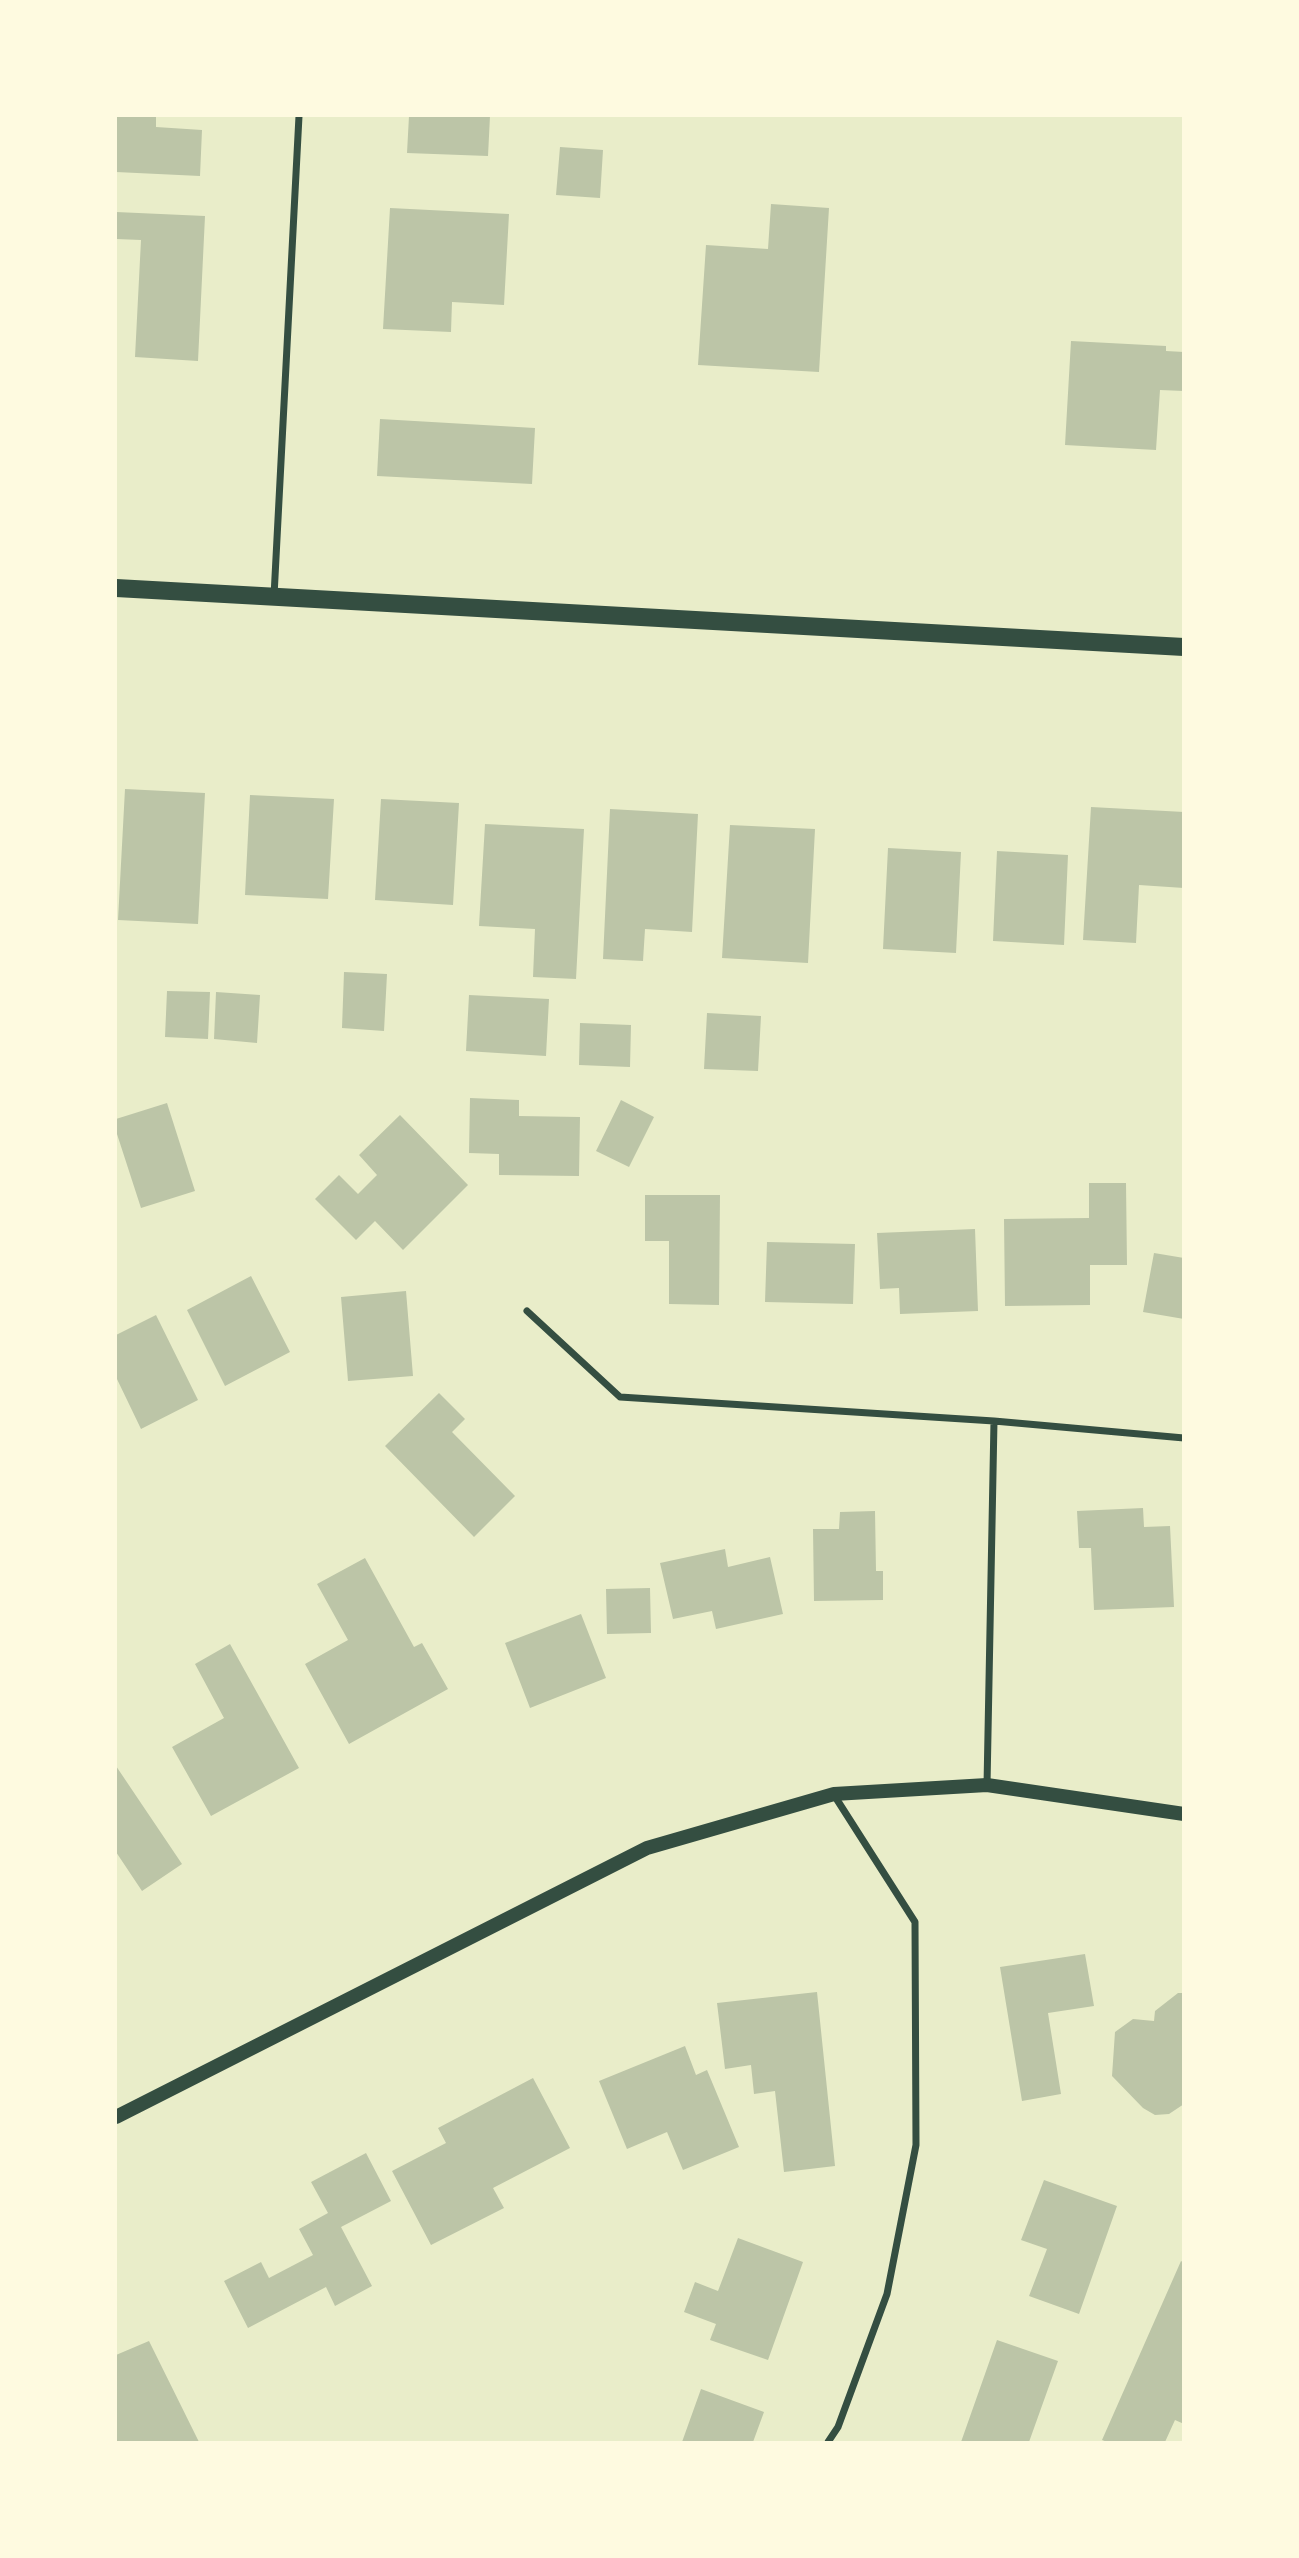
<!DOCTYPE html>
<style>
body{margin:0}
#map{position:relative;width:1299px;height:2558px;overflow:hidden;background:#e9edc9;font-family:Lato,sans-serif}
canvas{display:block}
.frame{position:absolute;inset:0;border:117px solid #fefae0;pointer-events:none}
</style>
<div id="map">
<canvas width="1299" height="2558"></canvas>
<div class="frame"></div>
</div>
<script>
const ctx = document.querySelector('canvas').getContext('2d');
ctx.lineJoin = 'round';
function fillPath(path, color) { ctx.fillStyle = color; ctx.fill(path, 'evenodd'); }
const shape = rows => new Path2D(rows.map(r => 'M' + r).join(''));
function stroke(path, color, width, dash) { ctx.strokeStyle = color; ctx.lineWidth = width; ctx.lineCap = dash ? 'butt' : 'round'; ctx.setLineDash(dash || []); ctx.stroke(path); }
fillPath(shape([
 [116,116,156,116,156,127,202,130,200,176,116,172],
 [409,116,490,116,488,156,407,153],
 [560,147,603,150,600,198,556,195],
 [771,204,829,208,819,372,698,365,706,245,768,249],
 [390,208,509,214,504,305,452,302,451,332,383,329],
 [116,212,205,216,198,361,135,357,141,240,116,239],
 [1071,341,1166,346,1166,351,1184,352,1184,391,1160,390,1156,450,1065,445],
 [380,419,535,428,532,484,377,476],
 [125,789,205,793,198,924,118,920],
 [250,795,334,799,328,899,245,895],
 [381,799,459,803,453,905,375,900],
 [1091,807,1184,812,1184,888,1139,885,1136,943,1083,940],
 [610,809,698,814,692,932,645,929,643,961,603,959],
 [485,824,584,829,576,979,533,977,535,929,479,926],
 [730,825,815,829,808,963,722,958],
 [888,848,961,852,956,953,883,949],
 [997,851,1068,855,1064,945,993,941],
 [344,972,387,974,384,1031,342,1028],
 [167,991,210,992,208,1039,165,1037],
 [216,992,260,995,257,1043,214,1039],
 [469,995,549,999,546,1056,466,1051],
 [707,1013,761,1016,758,1071,704,1069],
 [580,1023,631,1025,630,1067,579,1065],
 [470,1098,519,1100,519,1116,580,1117,579,1176,499,1175,499,1154,469,1153],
 [621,1100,654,1117,629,1167,596,1151],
 [167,1103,195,1191,141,1208,116,1131,116,1119],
 [400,1115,468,1185,403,1250,375,1221,356,1240,315,1199,339,1175,358,1194,377,1175,359,1155],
 [1089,1183,1126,1183,1127,1265,1090,1265,1090,1305,1005,1306,1004,1219,1089,1218],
 [645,1195,720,1195,719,1305,669,1304,669,1241,645,1241],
 [975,1229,978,1311,900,1314,899,1288,880,1289,877,1233],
 [767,1242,855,1244,853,1304,765,1302],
 [1154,1253,1184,1258,1184,1319,1143,1312],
 [251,1276,290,1352,225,1386,187,1310],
 [406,1291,413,1376,348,1381,341,1297],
 [156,1315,198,1400,141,1429,116,1377,116,1335],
 [439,1393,465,1419,452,1432,515,1496,474,1537,385,1446],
 [1143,1508,1144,1527,1170,1526,1174,1607,1094,1610,1091,1548,1079,1548,1077,1511],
 [875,1511,876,1571,883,1571,883,1600,814,1601,813,1529,839,1529,840,1512],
 [725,1549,728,1567,770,1557,783,1614,716,1629,712,1611,673,1619,660,1563],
 [365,1558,414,1647,422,1643,448,1689,349,1744,305,1664,348,1640,317,1584],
 [650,1588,651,1633,607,1634,606,1589],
 [581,1614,606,1678,530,1708,505,1643],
 [230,1644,299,1768,211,1816,172,1747,224,1718,195,1664],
 [116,1766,182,1864,142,1891,116,1852],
 [1085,1954,1094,2006,1048,2013,1061,2094,1022,2101,1000,1967],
 [817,1992,835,2166,784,2172,775,2091,754,2094,751,2065,725,2069,717,2003],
 [1178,1993,1184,1993,1184,2104,1169,2114,1155,2115,1143,2108,1112,2076,1115,2032,1133,2019,1154,2021,1155,2011],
 [685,2046,696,2075,707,2070,739,2147,683,2170,667,2132,627,2149,599,2081],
 [533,2078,570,2148,493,2188,504,2208,431,2245,392,2171,446,2143,438,2128],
 [366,2153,391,2201,341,2227,372,2286,335,2306,326,2287,248,2328,224,2281,261,2262,269,2278,313,2255,299,2229,328,2213,311,2182],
 [1044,2180,1117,2206,1079,2314,1029,2296,1047,2249,1021,2240],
 [738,2238,803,2262,768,2360,710,2340,716,2324,684,2312,695,2282,718,2291],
 [1181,2261,1184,2263,1184,2424,1175,2420,1165,2442,1107,2442,1102,2440],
 [997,2340,1058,2361,1029,2442,961,2442],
 [149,2341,199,2442,116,2442,116,2355],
 [701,2389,764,2412,753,2442,682,2442]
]), '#bcc5a7');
stroke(shape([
 [274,596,299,116],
 [527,1311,620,1397,994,1421,1184,1438],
 [987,1785,994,1421],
 [828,2442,838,2427,887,2294,916,2145,915,1922,834,1795]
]), '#344e41', 7);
stroke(shape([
 [116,2117,647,1848,834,1794,987,1785,1184,1814]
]), '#344e41', 14);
stroke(shape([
 [116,588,1184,647]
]), '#344e41', 18);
</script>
